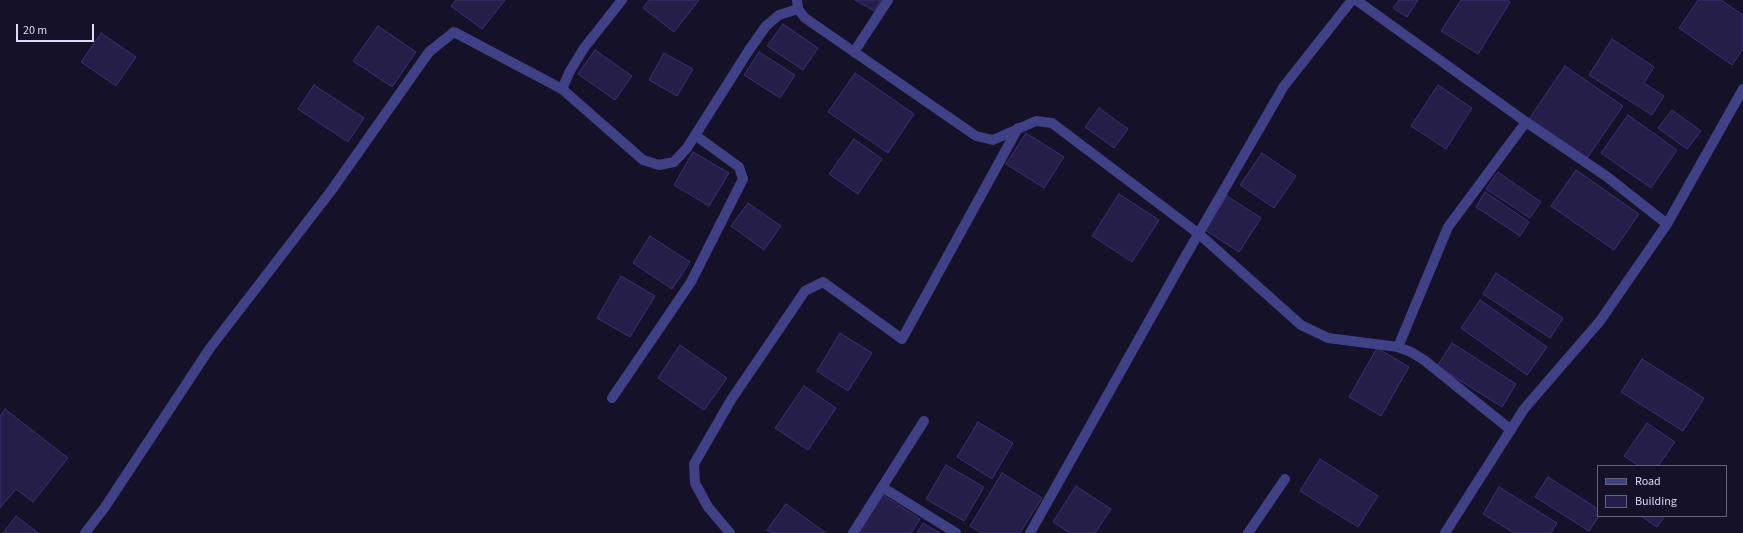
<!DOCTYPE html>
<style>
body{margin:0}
#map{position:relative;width:1743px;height:533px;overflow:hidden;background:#141128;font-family:"Source Sans 3",sans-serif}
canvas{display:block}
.legend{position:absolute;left:1597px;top:465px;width:130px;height:52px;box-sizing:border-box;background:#141128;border:1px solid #64617d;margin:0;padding:5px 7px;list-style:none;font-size:12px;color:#dcdafd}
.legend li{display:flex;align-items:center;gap:8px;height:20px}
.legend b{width:20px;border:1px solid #64617d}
.scale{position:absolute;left:16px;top:24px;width:78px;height:18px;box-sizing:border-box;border:2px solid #dcdafd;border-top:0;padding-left:5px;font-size:12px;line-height:14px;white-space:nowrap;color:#dcdafd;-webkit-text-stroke:3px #141128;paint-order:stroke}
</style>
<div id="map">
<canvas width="1743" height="533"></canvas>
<ul class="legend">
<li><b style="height:5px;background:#3f4085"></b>Road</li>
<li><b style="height:11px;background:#241e48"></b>Building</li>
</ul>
<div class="scale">20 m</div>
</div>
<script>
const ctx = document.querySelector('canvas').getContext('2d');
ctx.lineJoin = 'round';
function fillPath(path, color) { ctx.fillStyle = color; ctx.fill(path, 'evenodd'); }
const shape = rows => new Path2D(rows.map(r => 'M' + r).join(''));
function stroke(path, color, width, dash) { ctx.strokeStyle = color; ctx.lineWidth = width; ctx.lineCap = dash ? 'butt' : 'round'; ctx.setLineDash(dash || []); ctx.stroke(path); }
const building = shape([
 [456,0,505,0,482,29,451,6,456,0],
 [649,0,699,0,674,32,643,8,649,0],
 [855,0,881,0,874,11,855,0],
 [1399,0,1418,0,1407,17,1393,8,1399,0],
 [1461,0,1507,0,1510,2,1478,54,1441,31,1461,0],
 [1698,0,1721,0,1743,15,1743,49,1732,65,1679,28,1698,0],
 [783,24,818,48,803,70,767,46,783,24],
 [378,26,416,52,392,87,353,61,378,26],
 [101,33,136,57,116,86,81,62,101,33],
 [1612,39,1654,67,1644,83,1664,96,1652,115,1589,75,1612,39],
 [595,50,632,76,615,100,578,74,595,50],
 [759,52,795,75,780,98,744,75,759,52],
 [664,53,693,69,677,96,649,80,664,53],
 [1565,66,1623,106,1587,158,1529,119,1565,66],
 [855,73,914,114,888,153,828,112,855,73],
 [314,85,364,118,348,142,298,109,314,85],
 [1438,85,1472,108,1446,149,1411,126,1438,85],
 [1099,108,1128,129,1114,148,1085,127,1099,108],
 [1672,110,1701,131,1687,149,1658,128,1672,110],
 [1628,115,1677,150,1651,188,1601,153,1628,115],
 [1026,133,1064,157,1044,188,1006,164,1026,133],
 [854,139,882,159,858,194,829,174,854,139],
 [693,152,729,173,709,206,674,185,693,152],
 [1262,153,1296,176,1274,208,1240,185,1262,153],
 [1576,170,1639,214,1614,250,1551,206,1576,170],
 [1498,172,1541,202,1530,218,1486,189,1498,172],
 [1485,192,1529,222,1520,236,1476,207,1485,192],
 [1119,194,1159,220,1132,262,1092,236,1119,194],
 [1227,196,1261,218,1239,252,1205,230,1227,196],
 [748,203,781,226,764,250,731,226,748,203],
 [650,236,690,262,672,289,633,263,650,236],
 [1496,273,1563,318,1550,338,1483,294,1496,273],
 [621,276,655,296,630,337,597,318,621,276],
 [1480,300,1547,347,1527,375,1461,328,1480,300],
 [840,333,872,353,848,391,817,371,840,333],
 [1452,343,1516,384,1502,407,1437,366,1452,343],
 [680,345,727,378,704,410,658,378,680,345],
 [1377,348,1409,367,1381,416,1349,397,1377,348],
 [1642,359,1704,398,1683,431,1621,392,1642,359],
 [804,386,836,408,808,450,775,428,804,386],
 [5,409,68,458,33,502,16,489,0,508,0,416,5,409],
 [978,422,1013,443,992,479,957,457,978,422],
 [1647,423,1675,442,1658,466,1639,466,1624,456,1647,423],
 [1320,459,1378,496,1358,527,1300,491,1320,459],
 [946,465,984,487,964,521,926,499,946,465],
 [1002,473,1042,498,1020,533,981,533,970,526,1002,473],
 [1548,477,1598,509,1599,516,1589,531,1535,497,1548,477],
 [1076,486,1111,509,1095,533,1070,533,1053,522,1076,486],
 [1499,487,1557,523,1551,533,1514,533,1483,514,1499,487],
 [883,495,920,519,911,533,863,533,860,531,883,495],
 [786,504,826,533,772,533,767,530,786,504],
 [16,516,38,533,3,533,16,516],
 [1641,516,1665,516,1657,527,1641,516],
 [923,523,940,533,917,533,923,523]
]);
fillPath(building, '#241e48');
stroke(building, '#3b3173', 1);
stroke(shape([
 [622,0,584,48,570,71,562,89,643,160,659,165,674,162,687,148,749,50,766,26,779,15,798,9],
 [797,0,798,9,805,18,976,136,993,140,1036,121,1052,123,1199,234,1301,325,1328,338,1398,347,1411,352,1424,360,1511,430],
 [1356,0,1526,122,1606,176,1667,224],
 [854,52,888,0],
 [1398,347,1448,227,1526,122],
 [612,398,691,282,743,179,739,167,695,135],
 [882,487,956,533],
 [85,533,105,507,210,348,331,191,429,52,454,32,562,89],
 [730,533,708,507,695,483,694,464,731,400,805,291,823,282,902,339,1018,128],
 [853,533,924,421],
 [1030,533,1181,264,1284,86,1352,0],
 [1248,533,1285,479],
 [1445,533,1524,409,1600,321,1667,224,1743,89]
]), '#3f4085', 10);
</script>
